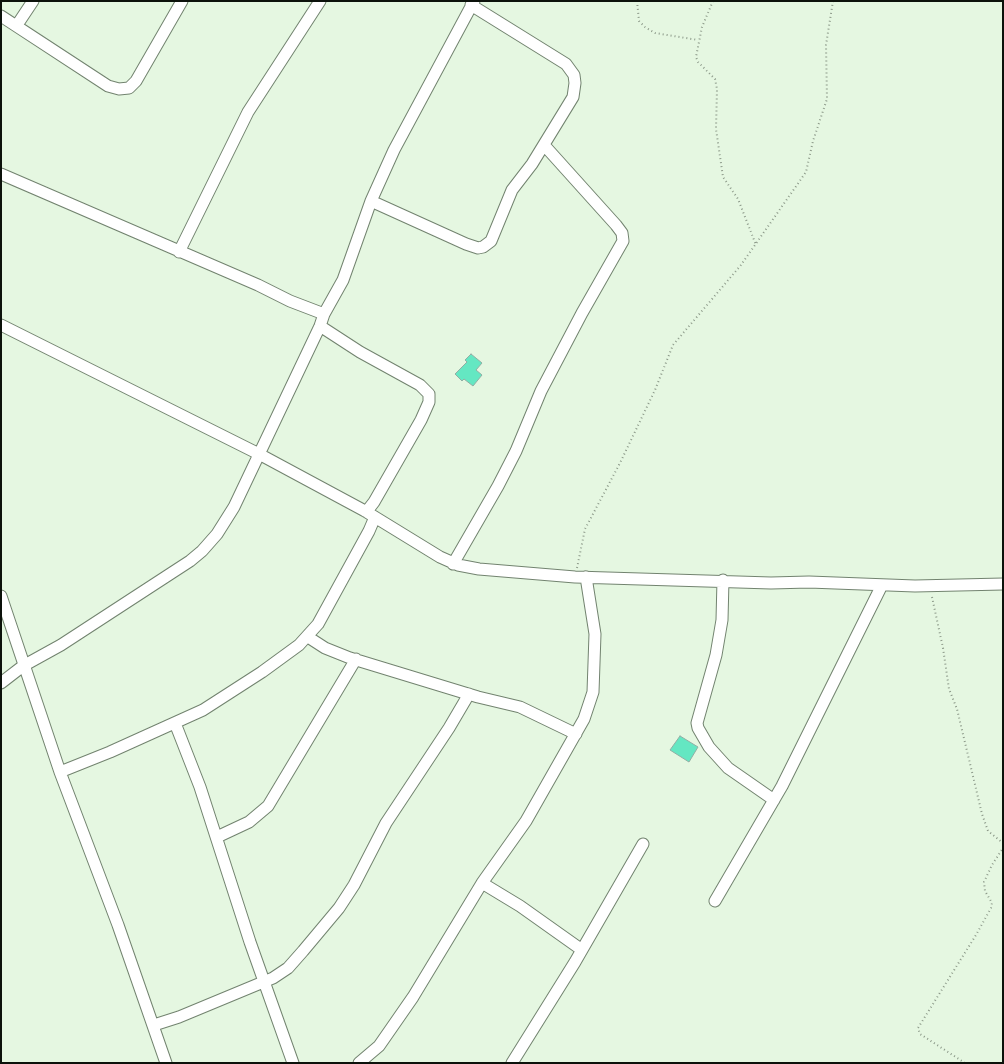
<!DOCTYPE html>
<style>
body{margin:0}
#map{position:relative;width:1004px;height:1064px;overflow:hidden;background:#e5f7e1;font-family:"Asap Condensed",sans-serif}
canvas{display:block}
.frame{position:absolute;inset:0;border:2px solid #0c120b;pointer-events:none}
</style>
<div id="map">
<canvas width="1004" height="1064"></canvas>
<div class="frame"></div>
</div>
<script>
const ctx = document.querySelector('canvas').getContext('2d');
ctx.lineJoin = 'round';
function fillPath(path, color) { ctx.fillStyle = color; ctx.fill(path, 'evenodd'); }
const shape = rows => new Path2D(rows.map(r => 'M' + r).join(''));
function stroke(path, color, width, dash) { ctx.strokeStyle = color; ctx.lineWidth = width; ctx.lineCap = dash ? 'butt' : 'round'; ctx.setLineDash(dash || []); ctx.stroke(path); }
const building = shape([
 [471,354,482,363,476,370,482,375,473,386,464,379,462,381,455,374,467,362,465,360,471,354],
 [680,736,698,747,689,762,670,750,680,736]
]);
fillPath(building, '#64e7c2');
stroke(building, '#91aea4', 1);
const minor = shape([
 [1,16,108,86,119,89,129,88,136,81,182,1],
 [17,25,33,1],
 [1,174,258,285,290,301,324,314],
 [371,201,466,244,478,248,483,247,491,241,512,190,532,164,573,97,575,83,574,75,566,64,471,5],
 [179,252,248,112,320,1],
 [1,325,259,454,365,511,440,557,458,565,479,569,575,577,771,583,809,582,915,586,1003,584],
 [320,326,360,352,420,385,429,394,429,402,421,420,374,502,367,511,365,511],
 [453,564,498,486,516,451,541,391,582,313,623,241,622,233,616,225,544,145],
 [723,580,722,620,716,655,697,723,698,728,709,747,728,768,774,800],
 [1,596,60,772,118,925,166,1063],
 [308,637,325,648,350,658,478,697,520,707,576,734],
 [1,683,23,666,61,645,190,561,202,551,217,534,234,507,320,326,324,314,343,280,371,201,394,150,474,1],
 [175,723,200,787,250,942,293,1063],
 [60,772,110,752,203,710,262,672,299,645,318,624,369,531,375,517],
 [217,837,249,822,268,806,356,659],
 [482,883,520,906,582,950],
 [715,901,782,786,882,585],
 [154,1025,179,1017,273,978,288,968,303,951,339,908,354,885,386,823,449,728,469,694],
 [359,1063,379,1046,413,997,482,883,526,821,584,719,593,692,595,634,586,577],
 [512,1063,575,962,643,844]
]);
stroke(minor, '#72836f', 13);
stroke(shape([
 [637,1,639,21,645,27,655,33,698,40],
 [713,1,702,27,696,57,698,62,715,79,717,89,716,129,723,177,738,199,756,245],
 [577,568,585,529,620,463,655,390,673,345,741,265,806,172,813,141,827,99,826,45,833,1],
 [932,597,943,648,949,689,957,709,982,814,988,831,1003,843],
 [965,1063,920,1034,918,1028,976,935,991,908,992,903,985,891,984,882,992,865,1003,848]
]), '#8d9a8a', 2, [1, 3]);
stroke(minor, '#fff', 11);
</script>
